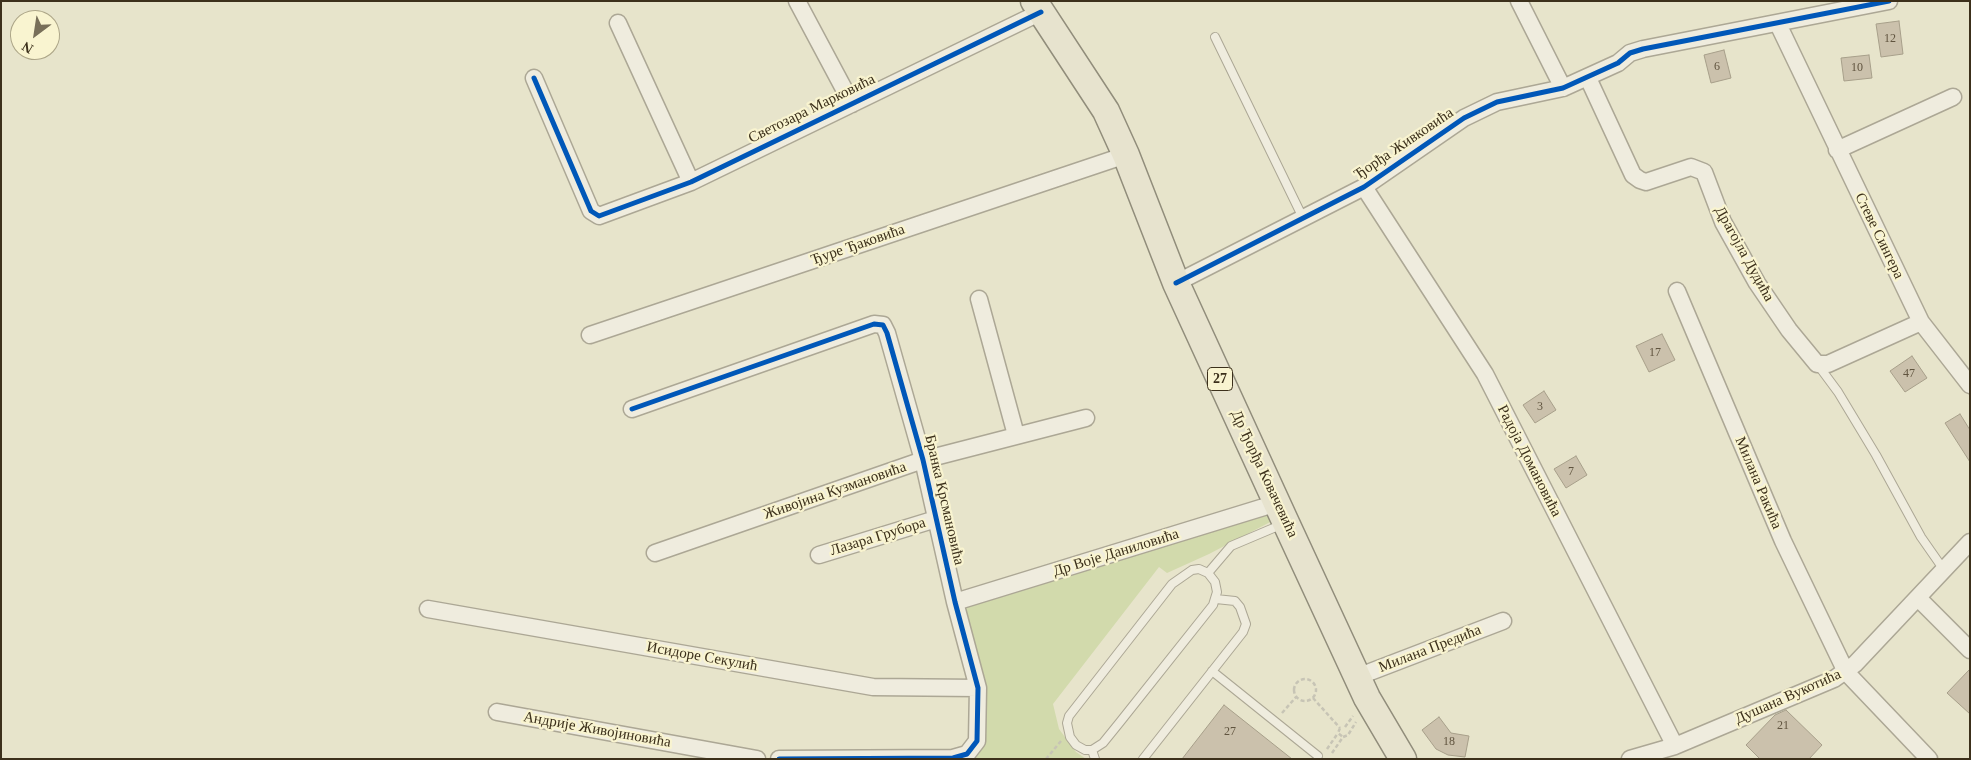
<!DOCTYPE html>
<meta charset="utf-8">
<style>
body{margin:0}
#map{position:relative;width:1971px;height:760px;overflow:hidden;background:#e7e4cb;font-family:"Times New Roman",serif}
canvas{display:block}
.frame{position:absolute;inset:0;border:2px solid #3c301b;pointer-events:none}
.north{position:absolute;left:10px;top:10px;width:50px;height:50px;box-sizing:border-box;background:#f9f4d0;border:1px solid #ada688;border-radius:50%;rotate:211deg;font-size:14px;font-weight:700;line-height:20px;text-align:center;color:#3c301b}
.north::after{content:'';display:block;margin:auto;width:18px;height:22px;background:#786f59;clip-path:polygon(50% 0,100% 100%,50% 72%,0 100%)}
</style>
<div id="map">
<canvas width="1971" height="760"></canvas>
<div class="frame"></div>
<div class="north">N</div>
</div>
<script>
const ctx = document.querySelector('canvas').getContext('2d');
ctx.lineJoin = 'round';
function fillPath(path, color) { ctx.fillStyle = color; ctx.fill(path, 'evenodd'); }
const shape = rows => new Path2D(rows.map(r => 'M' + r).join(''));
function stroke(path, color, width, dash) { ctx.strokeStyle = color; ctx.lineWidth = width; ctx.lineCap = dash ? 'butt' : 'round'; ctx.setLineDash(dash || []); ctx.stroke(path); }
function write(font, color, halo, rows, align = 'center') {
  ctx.font = font + ' "Times New Roman",serif'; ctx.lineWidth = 4.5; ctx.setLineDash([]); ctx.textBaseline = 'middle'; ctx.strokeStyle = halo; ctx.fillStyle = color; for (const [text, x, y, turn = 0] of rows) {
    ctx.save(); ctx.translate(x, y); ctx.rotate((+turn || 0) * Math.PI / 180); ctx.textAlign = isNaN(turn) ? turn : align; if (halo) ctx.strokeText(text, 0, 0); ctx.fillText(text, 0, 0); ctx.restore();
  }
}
fillPath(shape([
 [1272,510,1276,519,1209,554,1167,573,1159,567,1053,704,1059,729,1076,752,1086,759,975,759,983,748,984,694,961,608]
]), '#d2daac');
const building = shape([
 [1899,21,1903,54,1881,57,1876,24,1899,21],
 [1724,50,1731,78,1711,83,1704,55,1724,50],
 [1869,55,1872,78,1844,81,1841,58,1869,55],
 [1662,334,1675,360,1649,372,1636,346,1662,334],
 [1912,356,1927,378,1905,392,1890,371,1912,356],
 [1544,391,1556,410,1535,423,1523,405,1544,391],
 [1960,414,1970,430,1970,462,1945,423,1960,414],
 [1576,456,1587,475,1566,488,1554,469,1576,456],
 [1970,669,1970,714,1947,693,1970,669],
 [1224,705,1292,759,1182,759,1224,705],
 [1786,710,1822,745,1809,759,1760,759,1746,745,1775,715,1786,710],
 [1439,717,1451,733,1469,736,1465,757,1448,755,1436,749,1422,730,1439,717]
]);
fillPath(building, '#cbc1ac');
stroke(building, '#a79f8a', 1);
const lane = shape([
 [1215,37,1303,218],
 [1818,365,1838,392,1876,455,1921,537,1944,570],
 [1212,671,1318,756],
 [1092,750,1103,743,1120,722,1213,605,1217,592,1215,582,1208,573],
 [1095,759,1092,750,1085,750,1076,745,1070,737,1067,723,1069,716,1172,584,1192,570,1199,569,1208,573,1231,546,1283,524],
 [1143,759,1243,632,1246,624,1240,607,1235,601,1216,599]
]);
const street = shape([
 [797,1,852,104],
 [1519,1,1563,88],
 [618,23,691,182],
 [1778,24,1921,322,1970,385],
 [534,78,591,211,599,216,691,182,1041,12],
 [1588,78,1633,175,1640,180,1646,182,1691,167,1704,172,1723,222,1757,283,1789,330,1817,364,1828,364,1921,322],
 [1837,150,1953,97],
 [1364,187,1485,374,1675,746],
 [1176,283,1364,187,1464,118,1497,102,1563,88,1618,63,1630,53,1643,49,1889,1],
 [1677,291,1783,541,1846,672,1929,759],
 [979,299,1016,435],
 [590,335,1126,155],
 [632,409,874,324,883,325,887,333,923,460,955,602,978,688,977,741,967,754,953,758,779,759],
 [655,553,923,460,1086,418],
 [819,555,936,519],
 [1918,598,1970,650],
 [955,602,1277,503],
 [428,609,873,687,978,688],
 [1357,677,1503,621],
 [497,712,757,759],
 [1630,759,1675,746,1834,679,1855,664,1970,542]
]);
const primary = shape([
 [1034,1,1106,111,1126,155,1176,283,1286,523,1367,698,1403,759]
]);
stroke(lane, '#aca795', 10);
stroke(street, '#aca795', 19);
stroke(primary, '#918d7b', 29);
stroke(shape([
 '1294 690a11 11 0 1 1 22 0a11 11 0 1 1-22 0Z',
 [1313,698,1340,728],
 [1282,713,1296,697],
 [1345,727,1353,716],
 [1340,728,1338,733,1343,737],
 [1327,749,1338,733],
 [1332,753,1343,737,1348,735,1356,722],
 [1046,759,1061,741]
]), '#c7c4b5', 2.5, [4, 2.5]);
stroke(lane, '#efecde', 8);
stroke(street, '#efecde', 16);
stroke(primary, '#e7e3ce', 26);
stroke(shape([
 [534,78,591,211,599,216,691,182,1041,12],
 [1176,283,1364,187,1464,118,1497,102,1563,88,1618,63,1630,53,1643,49,1889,1],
 [632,409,874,324,883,325,887,333,923,460,955,602,978,688,977,741,967,754,953,758,779,759]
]), '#0057b8', 5);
write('12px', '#60543f', null, [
 ["12",1890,39],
 ["6",1717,67],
 ["10",1857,68],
 ["17",1655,353],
 ["47",1909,374],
 ["3",1540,407],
 ["7",1571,472],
 ["21",1783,726],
 ["27",1230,732],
 ["18",1449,742]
]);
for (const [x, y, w] of [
 [1220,379,25]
]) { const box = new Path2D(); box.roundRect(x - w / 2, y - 11.5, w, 23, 4); ctx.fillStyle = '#f9f4d0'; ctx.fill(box); stroke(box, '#3c301b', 1); }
write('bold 14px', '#3c301b', null, [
 ["27",1220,379]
]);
write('15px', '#3c301b', '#f9f4d0', [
 ["Светозара Марковића",812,109,-26],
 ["Ђорђа Живковића",1404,144,-34],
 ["Стеве Сингера",1879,236,64],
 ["Ђуре Ђаковића",858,245,-19],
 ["Драгојла Дудића",1744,254,61],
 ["Радоја Домановића",1529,461,63],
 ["Др Ђорђа Ковачевића",1264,474,65],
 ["Милана Ракића",1758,483,67],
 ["Живојина Кузмановића",835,491,-19],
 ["Бранка Крсмановића",944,500,77],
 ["Лазара Грубора",878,537,-17],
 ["Др Воје Даниловића",1116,553,-17],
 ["Милана Предића",1430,649,-21],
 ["Исидоре Секулић",702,657,10],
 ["Душана Вукотића",1788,697,-24],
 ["Андрије Живојиновића",597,730,10]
]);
</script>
